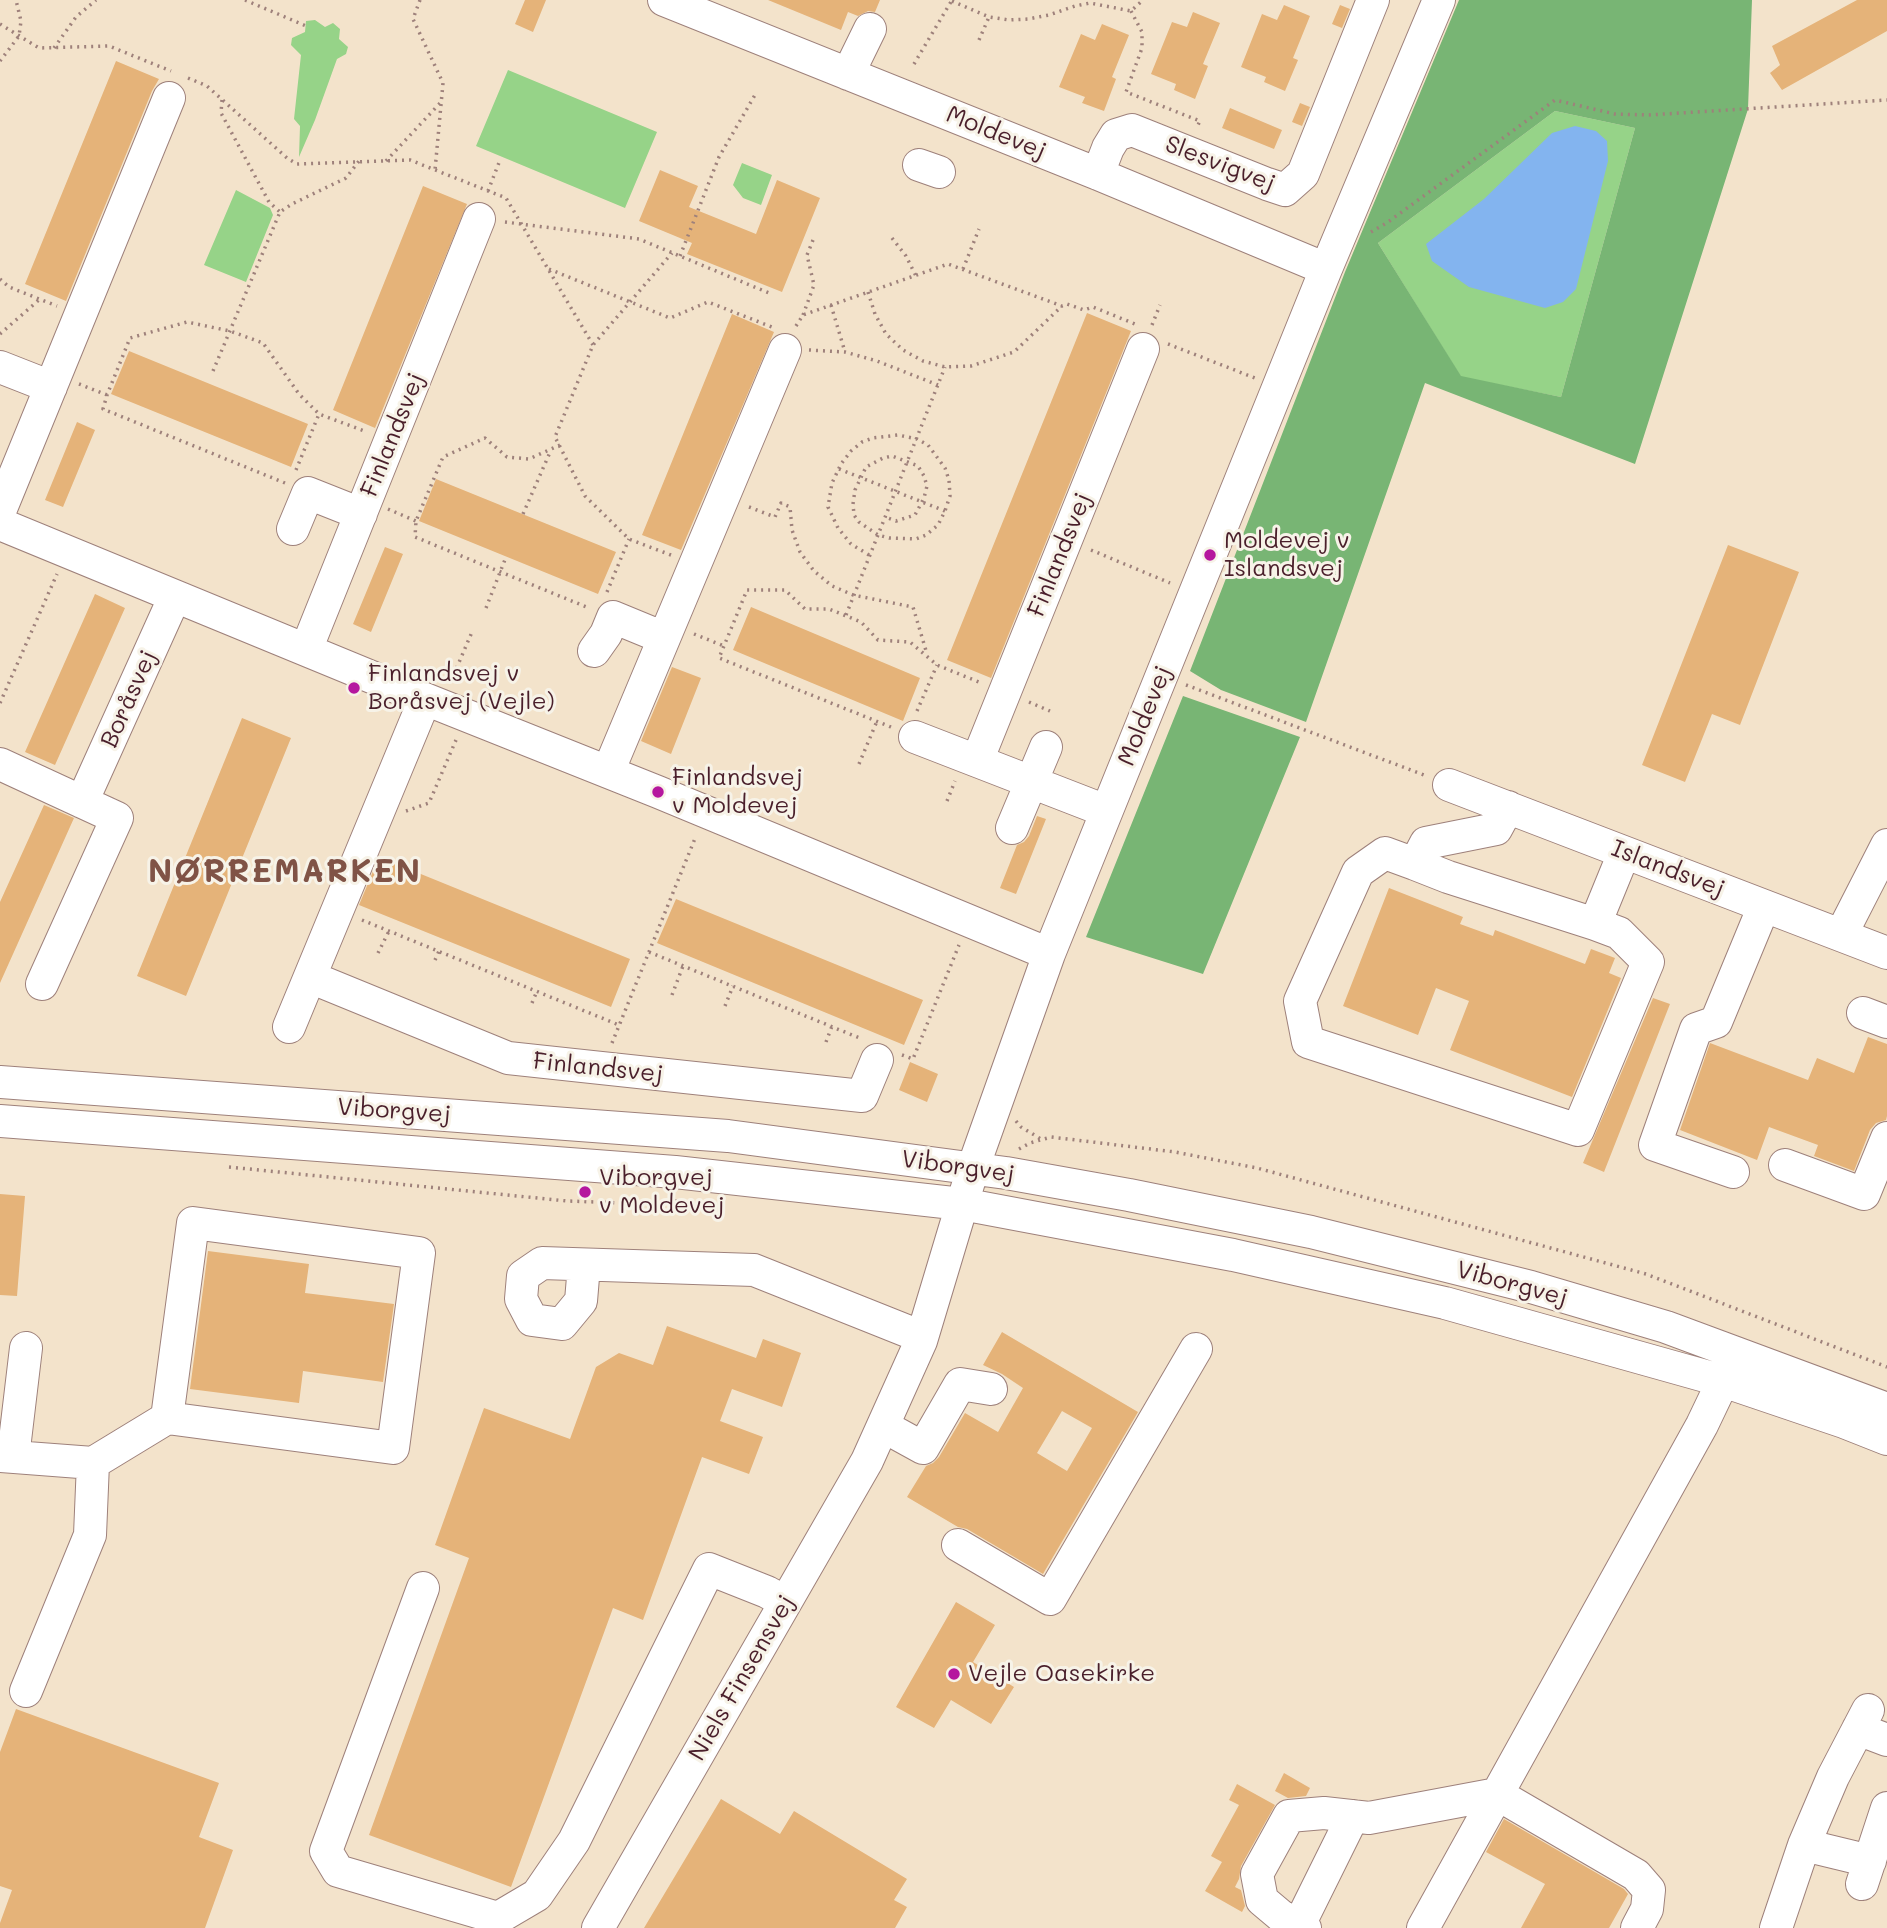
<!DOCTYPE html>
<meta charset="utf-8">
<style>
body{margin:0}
canvas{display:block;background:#f3e3cb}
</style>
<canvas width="1887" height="1928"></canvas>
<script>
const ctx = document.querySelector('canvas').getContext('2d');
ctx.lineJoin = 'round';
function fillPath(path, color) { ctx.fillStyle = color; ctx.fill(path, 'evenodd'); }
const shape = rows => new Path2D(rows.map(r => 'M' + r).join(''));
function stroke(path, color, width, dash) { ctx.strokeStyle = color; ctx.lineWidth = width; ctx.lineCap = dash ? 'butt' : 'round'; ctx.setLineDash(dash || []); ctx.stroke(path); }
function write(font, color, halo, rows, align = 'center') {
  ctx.font = font + ' Mali,sans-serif'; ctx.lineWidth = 6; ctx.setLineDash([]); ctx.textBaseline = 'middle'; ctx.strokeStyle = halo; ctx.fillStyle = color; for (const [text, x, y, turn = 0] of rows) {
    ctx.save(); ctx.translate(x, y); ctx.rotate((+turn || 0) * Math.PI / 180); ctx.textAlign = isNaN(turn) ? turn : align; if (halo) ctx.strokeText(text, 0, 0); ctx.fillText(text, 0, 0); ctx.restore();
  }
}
fillPath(shape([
 [315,20,325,27,333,23,340,29,339,39,348,47,346,54,337,59,315,120,299,157,300,126,294,119,301,55,291,45,292,38,305,32,306,21],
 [508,70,657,132,625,208,476,146],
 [1555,111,1635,128,1561,397,1461,377,1378,243],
 [742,163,772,175,761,205,743,198,733,185],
 [236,190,270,208,273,215,246,282,204,265]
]), '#96d388');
fillPath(shape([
 [1459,0,1752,0,1748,109,1635,464,1425,383,1306,722,1221,690,1190,671,1345,272],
 [1555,111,1635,128,1561,397,1461,376,1378,243],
 [1183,696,1300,737,1203,974,1086,937]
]), '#78b574');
fillPath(shape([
 [1575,126,1596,131,1607,141,1608,161,1576,289,1563,302,1545,308,1469,287,1432,261,1426,244,1484,199,1552,133]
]), '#83b4ef');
fillPath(shape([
 [525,0,546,0,533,32,515,24],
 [768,0,880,0,875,12,868,11,858,16,848,12,841,30],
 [1857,0,1887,0,1887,31,1782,90,1770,73,1780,65,1772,46],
 [1284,5,1310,16,1293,58,1298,60,1285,91,1264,82,1266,77,1241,67,1262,14,1277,20],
 [1340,5,1350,9,1342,28,1332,24],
 [1193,12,1220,23,1203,64,1208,66,1195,99,1174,90,1176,84,1151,74,1172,22,1187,27],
 [1102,24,1129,35,1112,77,1116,79,1104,111,1082,103,1085,97,1059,87,1081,34,1095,40],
 [116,61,159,79,152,91,66,301,25,284],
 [1300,103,1310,107,1302,126,1292,122],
 [1230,108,1282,130,1274,149,1222,128],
 [660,170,698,186,689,207,756,234,777,180,820,198,782,292,687,254,692,243,639,221],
 [423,186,467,204,375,428,333,410],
 [1087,313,1131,331,991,678,947,660],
 [732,314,774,332,681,550,642,535],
 [129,351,308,424,291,467,111,394],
 [77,422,95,430,63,507,45,500],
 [436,479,616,552,598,594,419,521],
 [1728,545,1799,572,1740,725,1712,714,1685,782,1642,765],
 [385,547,403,554,371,632,353,624],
 [95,594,125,608,55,765,25,752],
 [751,607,920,678,903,721,733,650],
 [672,667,701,678,671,754,641,741],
 [242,718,291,738,186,996,137,976],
 [44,805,74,818,0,983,0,902],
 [1037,816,1046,819,1016,894,1000,888,1017,845,1024,842,1029,836],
 [379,857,630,959,611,1007,359,905],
 [1389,888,1463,917,1460,924,1493,936,1495,930,1585,964,1591,949,1615,958,1609,973,1621,978,1572,1097,1450,1050,1469,1001,1436,988,1418,1035,1343,1006],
 [676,899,923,1000,904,1045,657,943],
 [1653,998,1670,1004,1604,1172,1583,1163],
 [1868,1037,1887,1044,1887,1116,1886,1120,1876,1123,1870,1130,1854,1171,1814,1156,1818,1145,1769,1127,1757,1160,1680,1130,1710,1043,1808,1080,1817,1058,1854,1073],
 [910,1062,938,1074,927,1102,899,1090],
 [0,1194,25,1196,17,1296,0,1295],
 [208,1251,309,1264,305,1293,394,1304,383,1382,303,1371,299,1403,190,1389],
 [667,1326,756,1358,763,1339,801,1353,782,1407,732,1389,720,1421,763,1437,749,1474,702,1457,643,1620,613,1608,511,1887,369,1835,469,1558,435,1545,484,1408,570,1439,596,1367,619,1353,653,1365],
 [1002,1332,1138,1412,1043,1574,967,1529,958,1527,907,1497,926,1466,933,1463,939,1457,965,1413,998,1432,1023,1388,1002,1374,983,1365],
 [1062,1411,1092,1428,1067,1471,1037,1453],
 [956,1602,995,1625,973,1662,1014,1687,991,1724,951,1700,934,1728,896,1707],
 [16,1709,219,1783,199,1837,233,1850,205,1928,0,1928,0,1923,12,1890,0,1886,0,1752],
 [1284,1773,1310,1788,1306,1796,1288,1798,1275,1791],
 [1237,1784,1275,1805,1241,1866,1239,1879,1235,1887,1241,1890,1245,1906,1242,1912,1205,1891,1222,1862,1211,1856,1239,1805,1229,1800],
 [721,1799,780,1834,794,1811,907,1879,894,1900,907,1907,895,1928,644,1928],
 [1504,1819,1624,1889,1628,1894,1609,1928,1521,1928,1545,1884,1486,1852]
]), '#e5b379');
const minor = shape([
 [664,0,1098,174,1326,269],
 [848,74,870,29],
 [919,165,939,172],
 [1098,174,1108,148,1116,135,1132,130,1267,184,1285,190,1303,174,1373,0],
 [0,367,51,387],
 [0,511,169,98],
 [0,524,425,699,658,792,1049,954],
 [293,529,308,493,361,514],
 [306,650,479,219],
 [594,651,606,634,613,617,664,638],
 [915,737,1106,811],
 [977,761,1143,349],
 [0,764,117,818,42,984],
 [608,772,785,350],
 [1449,785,1887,953],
 [82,802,175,596],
 [1508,807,1496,829,1426,843,1415,864,1385,853,1358,872,1300,1001,1308,1042,1578,1130,1648,962,1619,933,1595,924,1624,853],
 [1012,828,1046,747],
 [1415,864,1448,877,1595,924],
 [1841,935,1887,845],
 [310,977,508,1058,862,1096,877,1060],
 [1863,1013,1887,1022],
 [289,1027,425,699],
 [0,1082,728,1136,1006,1173,1129,1195,1311,1232,1531,1287,1666,1327,1887,1409],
 [0,1121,675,1172,962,1204,1233,1255,1445,1303,1723,1381,1844,1422,1887,1439],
 [1785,1165,1864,1194,1887,1138],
 [1733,1172,1655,1145,1696,1029,1716,1022,1764,906],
 [584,1265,581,1301,562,1324,532,1320,521,1299,523,1276,542,1263,754,1270,922,1337],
 [883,1426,923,1448,960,1384,991,1389],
 [0,1456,93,1463],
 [13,1457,26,1348],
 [93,1463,167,1418,393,1448,419,1253,193,1223,167,1418],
 [958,1545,1050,1599,1196,1349],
 [423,1588,326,1851,338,1871,498,1918,537,1895,574,1841,709,1569,767,1592,785,1602],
 [26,1691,90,1535,93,1463],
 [1858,1729,1887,1740],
 [1804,1845,1870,1861],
 [1862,1884,1887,1808],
 [1299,1925,1353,1816],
 [598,1928,867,1461,921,1341,973,1168,1049,954,1326,269,1439,0],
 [1305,1928,1281,1916,1262,1900,1257,1874,1289,1816,1324,1813,1369,1818,1497,1794,1636,1875,1649,1890,1647,1909,1637,1928],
 [1423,1928,1702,1425,1723,1381],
 [1776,1928,1804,1845,1833,1777,1868,1710]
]);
stroke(minor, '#9e817b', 34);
stroke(shape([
 [245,0,306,26],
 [420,0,413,19,443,83,435,170],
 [952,1,989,17,1009,20,1028,19,1049,15,1075,6,1090,3,1131,11,1143,0],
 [1131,11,1142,32,1142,48,1126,92,1200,121,1197,127],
 [0,24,39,48,109,46,171,71],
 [979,40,989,17],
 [54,48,76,17,96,0],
 [0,61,19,36,21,21,16,0],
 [914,64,952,0],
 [188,78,207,86,287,158,297,164,410,160,506,198,593,345],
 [222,100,221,113,269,202,280,212],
 [386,161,442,101],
 [488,191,500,160],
 [505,222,639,239,769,293],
 [1371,232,1388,222,1555,100,1615,114,1648,115,1887,100],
 [892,238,906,256,916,276],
 [680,256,719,157,755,95],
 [549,269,670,318,708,302,772,327],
 [963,269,979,229],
 [0,279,9,287,57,306],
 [868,292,875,314,886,334,903,350,923,361,945,367,971,366,1014,352,1062,306],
 [831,305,845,352],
 [803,315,814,285,807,255,813,240],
 [1152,325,1160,305],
 [796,326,803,315,948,264,1062,306,1067,304,1084,310,1093,307,1135,324],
 [0,334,40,299],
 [1168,344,1255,378],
 [809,350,845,352,877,361,938,385],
 [213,371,280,212,292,204,346,178,359,161],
 [79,384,107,395],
 [560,445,529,459,507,457,485,438,443,457,416,521,415,537,589,608],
 [839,469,945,511],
 [296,470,319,414],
 [285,483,103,409,107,395,130,338,187,322,230,331,263,343,299,394,319,414,367,432],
 [749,507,775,517,781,503,790,507,792,530,800,552,814,571,832,586,853,595,913,607,927,654],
 [388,509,416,521],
 [523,514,551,450],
 [1091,550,1170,583],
 [671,555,629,539,585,496,555,437,593,345,672,253],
 [869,555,851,544,838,528,828,507,832,483,841,464,851,451,862,442,873,438,898,435,917,439,928,445,945,468,949,480,950,496,945,511,938,525,926,535,916,539,889,538,878,535,859,522,854,515,853,504,855,490,866,467,883,458,892,456,918,466,924,476,927,486,924,498,915,515,896,521,885,517],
 [607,592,629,539],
 [486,608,506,557],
 [846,615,945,367],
 [694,634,724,646],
 [451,681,472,632],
 [1186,685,1424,775],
 [1029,702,1050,711],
 [0,703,57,574],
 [917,711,937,665],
 [891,727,719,658,747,590,785,590,805,609,829,609,861,622,878,640,910,642,937,665,979,682],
 [859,764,877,721],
 [947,801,955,781],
 [406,811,429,803,456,740],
 [362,920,619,1025],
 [649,952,862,1039],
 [378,953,389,931],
 [435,960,439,951],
 [672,995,683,966],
 [532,1003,537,991],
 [725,1006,733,986],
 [826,1042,832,1026],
 [612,1043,696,836],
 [902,1055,913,1059,959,945],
 [1016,1121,1021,1127,1041,1139],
 [1019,1149,1030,1143,1051,1137,1175,1152,1257,1168,1646,1274,1887,1367],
 [229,1167,567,1201,625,1203,678,1201]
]), '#9e817b', 3.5, [2, 5]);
stroke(minor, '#fff', 32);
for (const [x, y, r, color] of [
 [1210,555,7,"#b5179e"],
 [354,688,7,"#b5179e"],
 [658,792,7,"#b5179e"],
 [585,1192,7,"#b5179e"],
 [954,1674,7,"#b5179e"]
]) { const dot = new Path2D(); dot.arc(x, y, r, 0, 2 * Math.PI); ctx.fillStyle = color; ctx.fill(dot); stroke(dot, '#f7f3e8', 2.5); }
write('24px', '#4a1f2b', '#f7f3e8', [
 ["Moldevej",996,133,22],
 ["Slesvigvej",1220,164,21],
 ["Finlandsvej",393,435,-68],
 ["Finlandsvej",1060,555,-68],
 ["Boråsvej",129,699,-66],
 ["Moldevej",1145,716,-68],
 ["Islandsvej",1668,869,21],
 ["Finlandsvej",598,1068,6],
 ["Viborgvej",394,1111,4],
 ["Viborgvej",958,1167,8],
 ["Viborgvej",1512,1284,15],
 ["Niels Finsensvej",742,1678,-60]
]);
write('24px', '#4a1f2b', '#f7f3e8', [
 ["Moldevej v",1224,541],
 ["Islandsvej",1224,569],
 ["Finlandsvej v",368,674],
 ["Boråsvej (Vejle)",368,702],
 ["Finlandsvej",672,778],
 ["v Moldevej",672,806],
 ["Viborgvej",599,1178],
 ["v Moldevej",599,1206],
 ["Vejle Oasekirke",968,1674]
], 'left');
ctx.letterSpacing = '2px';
write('bold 32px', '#805346', '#f7f3e8', [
 ["NØRREMARKEN",285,872]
]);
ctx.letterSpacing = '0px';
</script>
